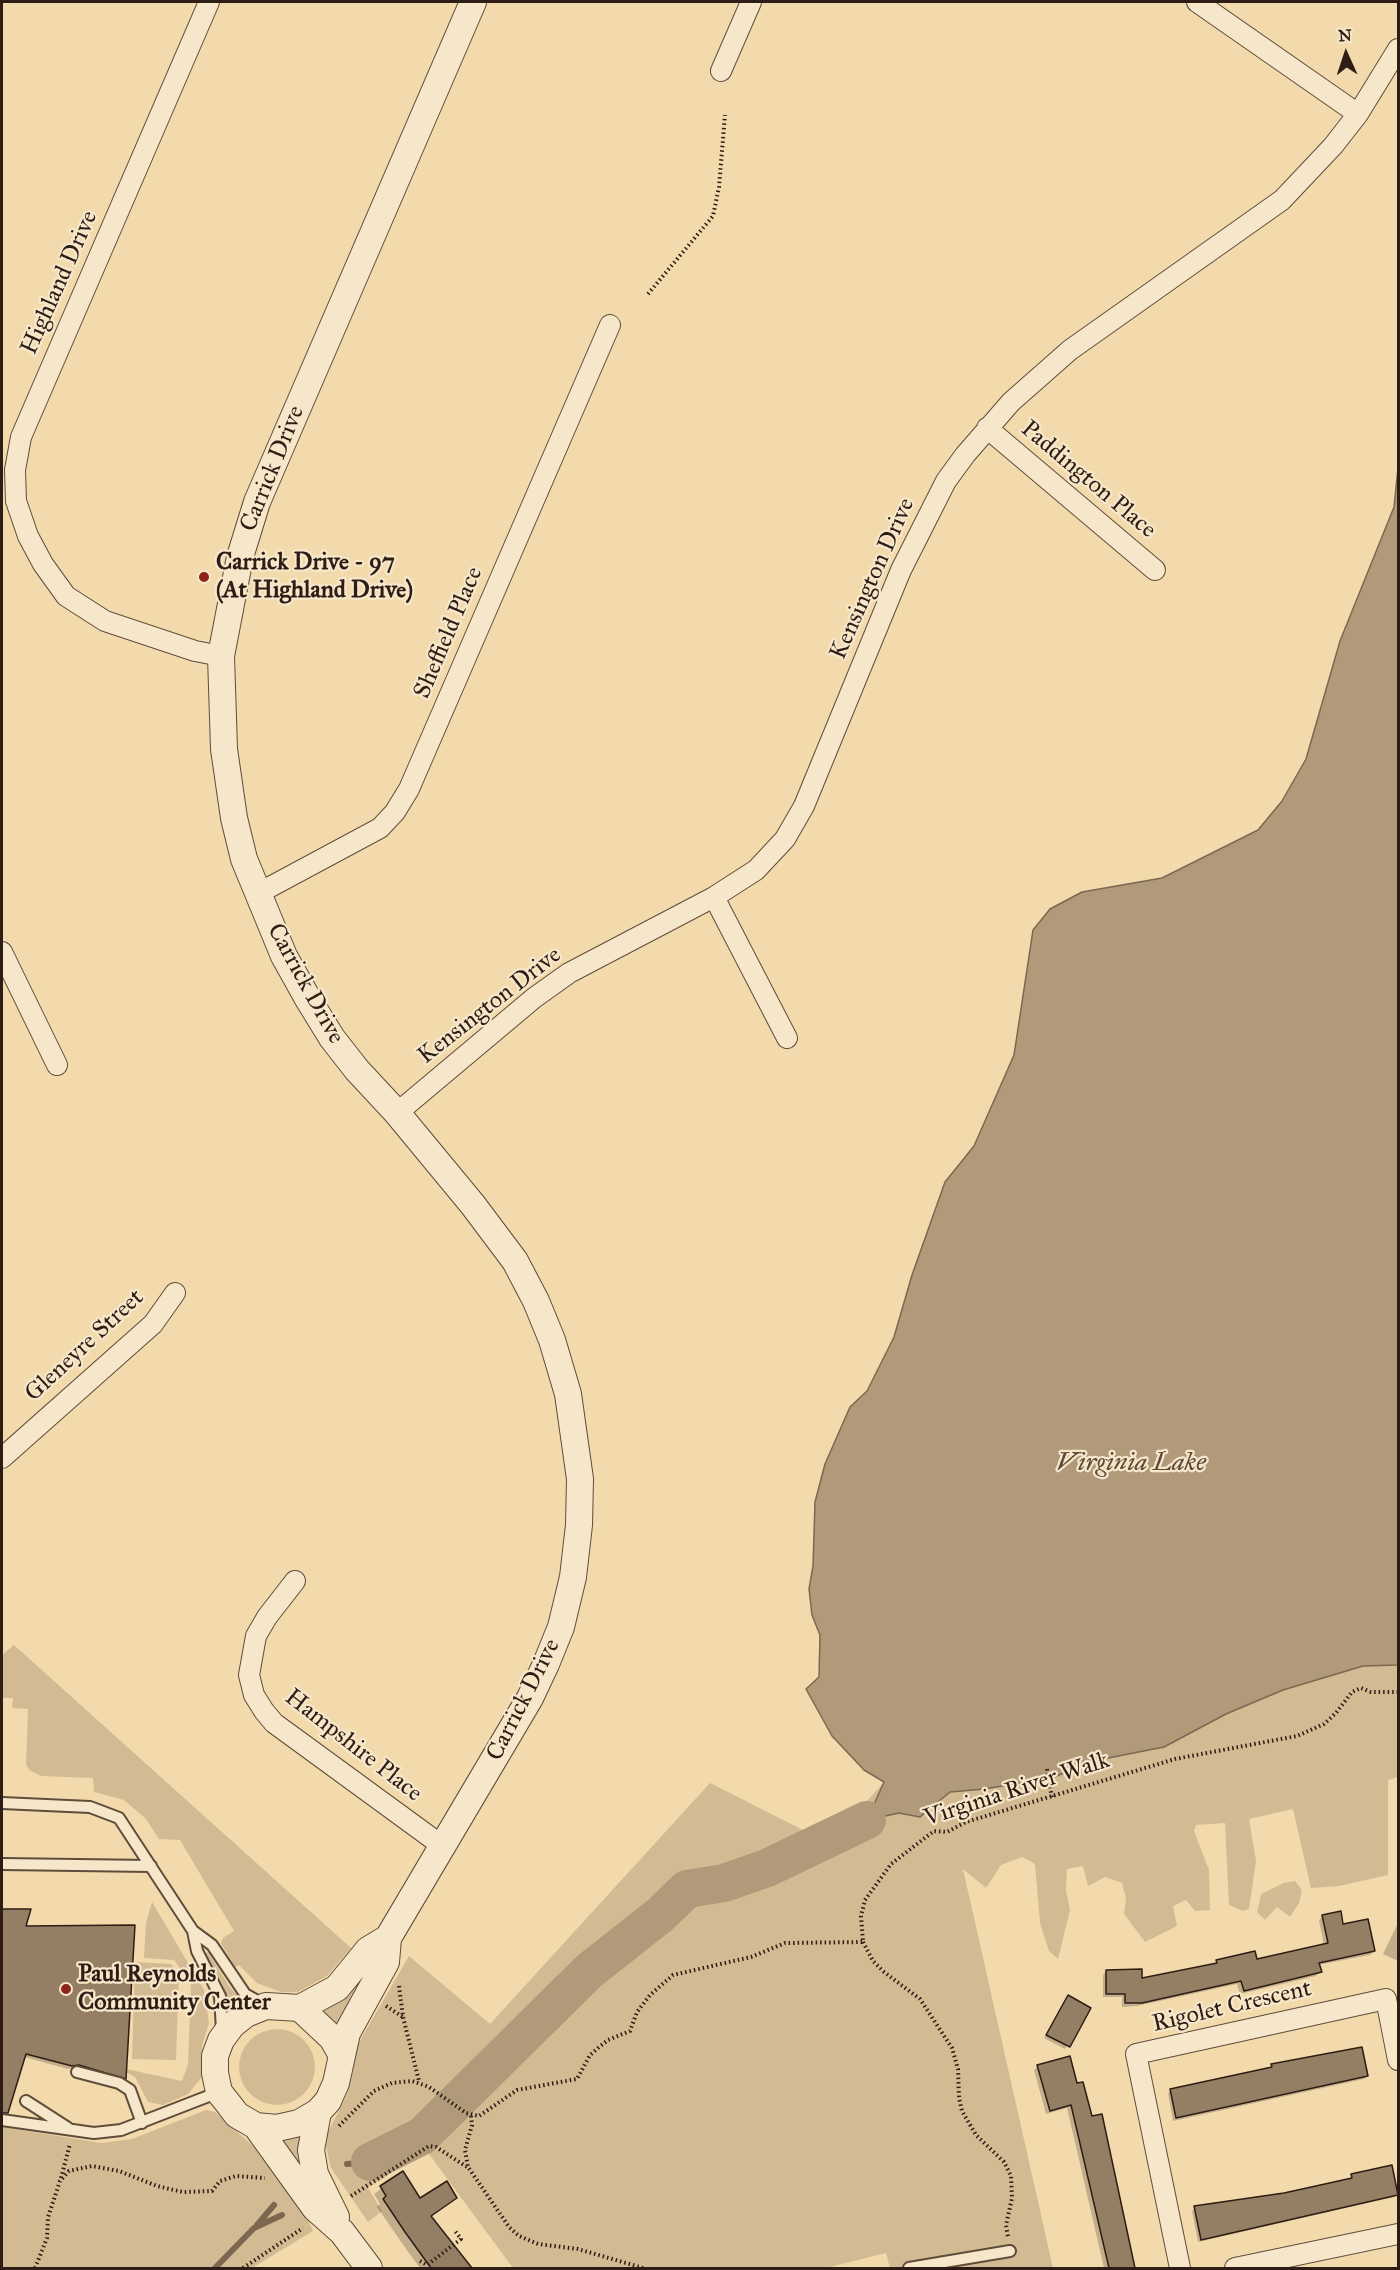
<!DOCTYPE html>
<style>
body{margin:0}
#map{position:relative;width:1400px;height:2270px;overflow:hidden;background:#f3daad;font-family:"IM FELL Great Primer",serif}
canvas{display:block}
.frame{position:absolute;inset:0;border:3px solid #2e1d14;pointer-events:none}
.north{position:absolute;left:1316px;top:24px;width:60px;height:60px;-webkit-text-stroke:4px #f7e7ca;paint-order:stroke;rotate:357deg;font-size:16px;font-weight:700;line-height:24px;text-align:center;color:#2e1d14}
.north::after{content:'';display:block;margin:auto;width:21px;height:27px;background:#2e1d14;clip-path:polygon(50% 0,100% 100%,50% 72%,0 100%)}
</style>
<div id="map">
<canvas width="1400" height="2270"></canvas>
<div class="frame"></div>
<div class="north">N</div>
</div>
<script>
const ctx = document.querySelector('canvas').getContext('2d');
ctx.lineJoin = 'round';
function fillPath(path, color) { ctx.fillStyle = color; ctx.fill(path, 'evenodd'); }
const shape = rows => new Path2D(rows.map(r => 'M' + r).join(''));
function stroke(path, color, width, dash) { ctx.strokeStyle = color; ctx.lineWidth = width; ctx.lineCap = dash ? 'butt' : 'round'; ctx.setLineDash(dash || []); ctx.stroke(path); }
function write(font, color, halo, rows, align = 'center') {
  ctx.font = font + ' "IM FELL Great Primer",serif'; ctx.lineWidth = 4.5; ctx.setLineDash([]); ctx.textBaseline = 'middle'; ctx.strokeStyle = halo; ctx.fillStyle = color; for (const [text, x, y, turn = 0] of rows) {
    ctx.save(); ctx.translate(x, y); ctx.rotate((+turn || 0) * Math.PI / 180); ctx.textAlign = isNaN(turn) ? turn : align; if (halo) ctx.strokeText(text, 0, 0); ctx.fillText(text, 0, 0); ctx.restore();
  }
}
fillPath(shape([
 [14,1645,351,1948,327,1976,298,1992,281,1992,257,1983,239,1965,235,1967,221,1943,223,1938,234,1931,180,1840,159,1839,146,1819,124,1800,94,1792,93,1778,41,1776,29,1770,26,1764,28,1709,12,1708,13,1698,2,1698,2,1655],
 [1398,1665,1398,1777,1388,1780,1388,1875,1339,1886,1311,1888,1293,1809,1249,1819,1256,1861,1249,1909,1243,1911,1229,1905,1225,1823,1196,1825,1194,1831,1209,1870,1210,1910,1195,1911,1186,1900,1173,1906,1177,1926,1145,1942,1124,1914,1126,1898,1122,1883,1105,1877,1088,1886,1083,1866,1067,1869,1066,1891,1070,1910,1058,1959,1049,1951,1040,1923,1035,1864,1022,1857,1001,1865,986,1888,963,1869,1053,2268,890,2268,886,2253,826,2268,513,2268,426,2150,368,2188,382,2211,368,2222,331,2168,326,2146,327,2134,348,2093,358,2044,409,1956,490,2024,710,1783,805,1831,868,1800,884,1782,868,1819,899,1813,900,1805,984,1781,995,1787,1052,1778,1093,1761,1164,1747,1226,1714,1283,1690,1363,1666],
 [1295,1881,1302,1890,1299,1903,1290,1917,1277,1907,1265,1920,1257,1912,1261,1894,1284,1883],
 [152,1902,204,1990,209,2023,202,2046,202,2077,188,2094,163,2105,148,2102,135,2077,126,2072,126,2069,182,2081,188,2064,191,1983,174,1960,144,1958,146,1923],
 [208,1952,229,1986,244,2003,229,2011,223,1985,205,1954],
 [135,1962,171,1964,179,1974,176,2060,132,2059],
 [372,1963,337,2026,322,2011,322,2009],
 '239 2067a38 38 0 1 1 76 0a38 38 0 1 1-76 0Z',
 [206,2110,215,2112,252,2145,308,2220,313,2231,252,2268,2,2268,2,2127,101,2143,132,2139],
 [301,2136,303,2172,278,2141]
]), '#d2ba93');
const water = shape([
 [1398,468,1398,1665,1363,1666,1283,1690,1226,1714,1164,1747,1093,1761,1052,1778,984,1789,950,1792,920,1817,899,1813,867,1820,884,1782,864,1770,832,1736,806,1689,819,1677,820,1635,812,1615,809,1589,813,1566,815,1502,825,1464,850,1407,867,1391,894,1337,912,1275,945,1182,974,1146,1014,1055,1033,930,1050,909,1082,892,1162,878,1258,830,1282,801,1306,759,1340,641,1394,507,1398,468]
]);
fillPath(water, '#b09a79');
stroke(water, '#7c6851', 1.5);
fillPath(shape([
 [2,1910,29,1910,24,1928,125,2078,122,2081,75,2067,68,2069,24,2057,5,2111,2,2110],
 [1323,1916,1342,1926,1374,1951,1370,1955,1318,1965,1320,1972,1316,1976,1240,1994,1237,1984,1137,2006,1122,2007,1122,1997,1103,1997,1103,1975,1106,1971,1141,1980,1213,1965,1217,1961,1256,1961,1324,1945,1319,1920],
 [1398,1923,1398,1961,1383,1954],
 [1065,2000,1089,2008,1065,2049,1044,2038],
 [1038,2066,1076,2085,1091,2118,1101,2116,1133,2268,1104,2268,1067,2108,1046,2114,1034,2070],
 [1272,2066,1367,2076,1364,2079,1173,2121,1168,2093,1171,2090,1268,2069],
 [402,2173,420,2200,455,2198,430,2218,468,2268,420,2268,411,2256,377,2207,380,2204,374,2194],
 [1352,2175,1397,2194,1394,2197,1198,2242,1192,2211,1195,2208,1284,2194,1349,2180]
]), '#0003');
stroke(shape([
 [347,2164,370,2162],
 [257,2225,274,2205],
 [215,2268,254,2228,282,2215]
]), '#7c6851', 6);
stroke(shape([
 [370,2162,422,2136,589,1971,660,1915,687,1889,724,1883,767,1868,867,1820]
]), '#b09a79', 38);
const building = shape([
 [2,1909,31,1909,26,1926,135,1925,126,2079,79,2065,72,2066,26,2054,8,2113,2,2113,2,1909],
 [1341,1911,1343,1924,1368,1919,1375,1951,1319,1963,1322,1972,1244,1991,1241,1981,1142,2003,1125,2003,1125,1994,1106,1994,1106,1970,1142,1969,1142,1978,1217,1963,1216,1960,1255,1951,1257,1959,1328,1943,1322,1915,1341,1911],
 [1068,1995,1091,2008,1070,2047,1046,2035,1068,1995],
 [1362,2047,1368,2076,1176,2118,1170,2089,1272,2067,1271,2064,1362,2047],
 [1070,2056,1077,2083,1083,2082,1092,2116,1102,2114,1135,2268,1109,2268,1071,2105,1050,2111,1037,2065,1070,2056],
 [1392,2165,1398,2195,1201,2240,1194,2206,1284,2193,1352,2178,1351,2174,1392,2165],
 [403,2171,420,2198,447,2181,457,2198,431,2216,472,2268,431,2268,405,2232,383,2199,386,2196,380,2186,403,2171]
]);
fillPath(building, '#947f64');
stroke(building, '#2e1d14', 1.5);
const service = shape([
 [2,1803,90,1807,119,1818,193,1931,197,1951,220,1996,222,2030],
 [2,1864,151,1866],
 [193,1931,212,1945,245,1994,263,2004],
 [77,2072,119,2083,130,2090,142,2123],
 [26,2101,68,2128],
 [2,2120,94,2133,121,2130,219,2092],
 [909,2268,1010,2251]
]);
const minor = shape([
 [209,2,21,437,15,470,16,501,28,536,43,564,66,596,105,621,195,651,221,656],
 [1197,2,1358,114],
 [721,71,751,2],
 [987,428,1155,570],
 [257,894,380,828,395,812,409,789,610,325],
 [714,897,787,1038],
 [2,952,57,1065],
 [397,1113,534,998,569,973,714,897,756,870,785,839,804,806,901,570,946,481,965,455,1011,402,1070,350,1282,200,1333,146,1358,114,1398,49],
 [2,1458,153,1324,175,1293],
 [295,1581,267,1617,256,1636,249,1675,254,1695,264,1711,274,1723,441,1845],
 [1180,2268,1136,2054,1386,1999,1398,2060],
 [1235,2268,1398,2234]
]);
const tertiary = shape([
 [300,2008,337,1988,368,1950,388,1938],
 [341,2054,332,2038,300,2008,266,2006,246,2014,232,2025,221,2040,215,2056,215,2073,219,2092,227,2102,237,2115,256,2126,315,2208,342,2232,369,2268],
 [318,2112,311,2150,315,2174,336,2217],
 [256,2126,277,2128,299,2123,318,2112,328,2101,336,2083,347,2033,386,1962,388,1938,530,1698,546,1664,561,1627,573,1577,579,1525,580,1479,568,1394,552,1340,536,1301,515,1261,473,1205,397,1113,357,1070,332,1038,308,999,284,956,244,859,234,818,224,749,221,656,240,557,257,502,473,2]
]);
stroke(service, '#5f4c3a', 14);
stroke(minor, '#5f4c3a', 22);
stroke(tertiary, '#5f4c3a', 28);
stroke(shape([
 [648,294,713,216,719,187,725,115],
 [1047,1769,1052,1798],
 [863,1942,873,1961,884,1972,920,1999,952,2048,958,2069,959,2098,962,2111,976,2135,1004,2162,1011,2176,1012,2198,1006,2225,1008,2237],
 [399,1986,403,2017,419,2081],
 [386,2006,403,2017],
 [471,2116,472,2125,465,2150,468,2167,509,2227,519,2236,538,2244,578,2249,643,2268],
 [339,2126,374,2091,392,2083,412,2081,429,2087,466,2113,479,2116,517,2090,577,2079,590,2055,599,2047,608,2040,630,2031,637,2012,650,1995,673,1975,751,1957,785,1943,863,1942,861,1916,865,1900,891,1864,934,1831,947,1832,966,1822,1175,1759,1297,1736,1324,1724,1336,1713,1352,1692,1361,1688,1371,1692,1398,1692],
 [61,2178,70,2144],
 [351,2196,429,2146,436,2147,467,2167],
 [420,2261,427,2265,461,2239,455,2231],
 [35,2268,47,2238,48,2217,60,2181,69,2171,92,2166,119,2171,157,2186,183,2192,212,2191,220,2181,236,2176,265,2178],
 [243,2268,303,2228]
]), '#2e1d14', 4, [1.5, 3]);
stroke(service, '#f7e7ca', 10);
stroke(minor, '#f7e7ca', 20);
stroke(tertiary, '#f7e7ca', 26);
for (const [x, y, r, color] of [
 [204,577,6,"#8f2418"],
 [66,1989,6,"#8f2418"]
]) { const dot = new Path2D(); dot.arc(x, y, r, 0, 2 * Math.PI); ctx.fillStyle = color; ctx.fill(dot); stroke(dot, '#f7e7ca', 2); }
write('24px', '#2e1d14', '#f7e7ca', [
 ["Highland Drive",60,283,-66],
 ["Carrick Drive",273,469,-68],
 ["Paddington Place",1088,480,40],
 ["Kensington Drive",873,579,-66],
 ["Sheffield Place",449,633,-67],
 ["Carrick Drive",305,984,61],
 ["Kensington Drive",490,1006,-38],
 ["Gleneyre Street",85,1346,-43],
 ["Carrick Drive",524,1700,-63],
 ["Hampshire Place",353,1746,38],
 ["Virginia River Walk",1017,1790,-18],
 ["Rigolet Crescent",1232,2007,-13]
]);
write('bold 24px', '#2e1d14', '#f7e7ca', [
 ["Carrick Drive - 97",216,563],
 ["(At Highland Drive)",216,591],
 ["Paul Reynolds",78,1975],
 ["Community Center",78,2003]
], 'left');
write('italic 26px', '#5c4937', '#f7e7ca', [
 ["Virginia Lake",1131,1464]
]);
</script>
